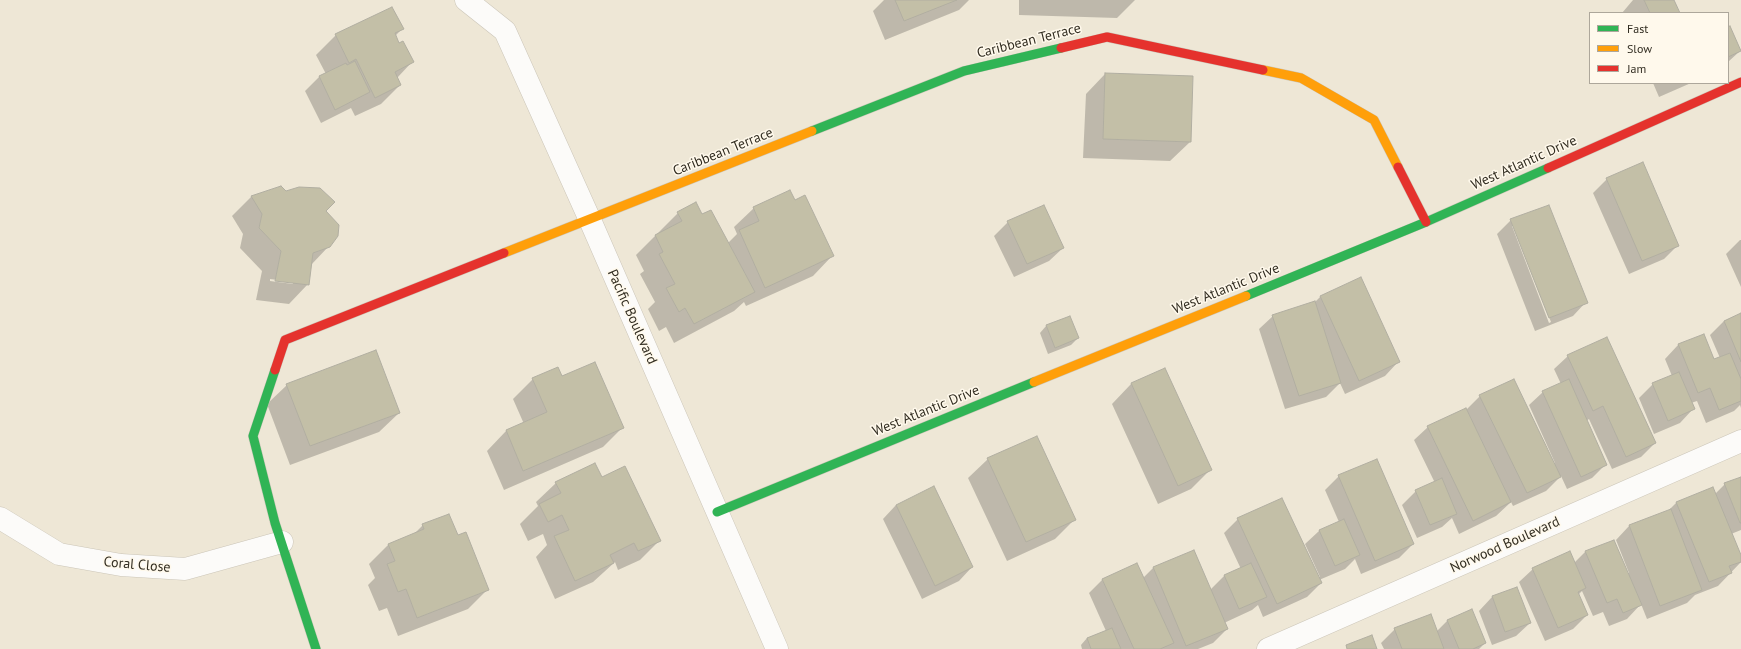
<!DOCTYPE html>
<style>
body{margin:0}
#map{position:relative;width:1741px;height:649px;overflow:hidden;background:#eee7d6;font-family:"PT Sans",sans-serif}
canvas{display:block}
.legend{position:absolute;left:1589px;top:12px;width:140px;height:72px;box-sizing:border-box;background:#fff9ec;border:1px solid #ada79b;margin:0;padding:5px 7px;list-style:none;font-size:12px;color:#322d21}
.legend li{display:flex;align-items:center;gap:8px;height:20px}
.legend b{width:20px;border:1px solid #ada79b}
</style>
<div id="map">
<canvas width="1741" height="649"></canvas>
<ul class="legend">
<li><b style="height:5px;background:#30b455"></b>Fast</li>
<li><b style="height:5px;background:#ff9f0a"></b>Slow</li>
<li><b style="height:5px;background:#e5322d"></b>Jam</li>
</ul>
</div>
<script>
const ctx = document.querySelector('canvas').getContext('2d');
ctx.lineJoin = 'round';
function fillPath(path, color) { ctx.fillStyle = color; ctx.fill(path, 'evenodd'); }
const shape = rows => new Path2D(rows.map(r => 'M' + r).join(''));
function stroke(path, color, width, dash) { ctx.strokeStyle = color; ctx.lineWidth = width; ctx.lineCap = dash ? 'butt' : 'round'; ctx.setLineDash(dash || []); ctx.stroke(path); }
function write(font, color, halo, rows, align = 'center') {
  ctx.font = font + ' "PT Sans",sans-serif'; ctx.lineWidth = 3; ctx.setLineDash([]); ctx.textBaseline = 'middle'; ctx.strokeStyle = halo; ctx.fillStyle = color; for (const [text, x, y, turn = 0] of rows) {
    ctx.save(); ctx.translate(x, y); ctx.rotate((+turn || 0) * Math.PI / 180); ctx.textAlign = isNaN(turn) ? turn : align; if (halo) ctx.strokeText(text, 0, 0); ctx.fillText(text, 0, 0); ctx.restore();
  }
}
fillPath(shape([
 [884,0,969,0,959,10,885,40,873,11],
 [1019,0,1135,0,1117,18,1019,15],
 [1633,0,1673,0,1679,13,1622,13],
 [1728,28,1740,51,1728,62],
 [402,29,395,36,399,45,412,62,397,78,400,85,381,104,355,116,351,108,321,123,305,91,319,77,326,74,316,55,336,35],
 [1105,74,1190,142,1170,161,1083,158,1086,94],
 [1653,83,1691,83,1659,97],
 [1607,179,1678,245,1664,259,1629,274,1593,193],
 [281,187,285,192,325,212,329,246,311,265,308,284,289,304,256,300,262,271,240,248,243,234,232,216,251,197],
 [270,279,293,282,293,284,270,281],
 [795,201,832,256,813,276,746,306,744,302,734,311,674,343,666,327,659,331,648,309,655,302,640,274,644,271,636,255,678,213,702,216,728,243,737,234,734,227,754,208],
 [1511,220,1586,302,1573,316,1535,331,1497,234],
 [1512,226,1514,226,1551,322,1549,323],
 [1008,222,1063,248,1049,261,1014,277,994,236],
 [1740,240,1741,240,1741,287,1726,254],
 [1321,296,1398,362,1385,376,1345,394,1340,383,1326,397,1285,409,1259,329,1273,316,1315,302],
 [1741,314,1741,408,1740,405,1734,411,1706,423,1697,401,1691,403,1693,409,1680,423,1654,434,1639,398,1653,384,1672,376,1665,359,1678,345,1703,335,1714,360,1720,358,1710,335,1724,321],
 [1046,326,1078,338,1071,345,1048,354,1040,333],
 [1568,356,1655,443,1641,457,1612,469,1589,419,1586,421,1606,464,1592,478,1567,489,1561,476,1546,491,1513,506,1511,502,1496,516,1459,534,1452,518,1442,527,1417,538,1402,505,1416,491,1435,483,1414,440,1428,427,1466,410,1480,396,1553,464,1555,463,1529,405,1543,392,1561,384,1554,369],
 [1164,369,1211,469,1191,489,1158,504,1112,404,1131,384],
 [562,377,622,428,603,447,504,490,487,451,506,431,524,424,513,399,533,379],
 [287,385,399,413,379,432,290,465,267,404],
 [988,459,1074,520,1055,539,1007,561,968,478],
 [1339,476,1413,544,1399,558,1361,574,1355,559,1345,569,1319,580,1321,583,1307,597,1263,617,1258,605,1252,610,1224,623,1227,629,1213,643,1198,649,1082,649,1081,645,1087,638,1106,631,1089,593,1102,580,1143,578,1153,568,1194,551,1210,590,1224,576,1241,569,1224,533,1238,519,1318,578,1320,577,1305,544,1319,531,1339,522,1325,490],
 [601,478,659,541,640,560,618,570,615,562,593,582,555,599,536,557,547,545,543,534,528,541,520,524,538,506,536,502,556,483],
 [1741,478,1741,530,1731,534,1741,562,1718,586,1695,595,1687,603,1647,619,1641,604,1627,619,1609,626,1603,612,1593,616,1582,591,1578,595,1587,615,1573,629,1545,641,1519,582,1533,569,1574,563,1585,552,1613,541,1627,573,1629,573,1616,540,1629,526,1668,511,1676,503,1715,494,1725,484],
 [896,505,972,567,959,581,922,599,883,519],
 [423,525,457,537,488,589,468,609,398,636,387,608,379,611,368,585,375,578,369,564,389,544,413,535],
 [1492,597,1530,623,1516,636,1492,645,1479,611],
 [1447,621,1485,643,1479,649,1384,649,1381,643,1395,629,1436,632]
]), '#0003');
const building = shape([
 [895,0,957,0,904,21,895,0],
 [1644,0,1674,0,1680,13,1650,13,1644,0],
 [392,7,404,29,395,33,399,43,403,41,414,62,395,72,401,85,375,98,356,59,349,63,335,34,392,7],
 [1730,26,1741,51,1728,57,1728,27,1730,26],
 [355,61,370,92,335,110,319,76,346,63,347,65,355,61],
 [1105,73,1193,76,1191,142,1103,139,1105,73],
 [1643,162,1679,246,1642,261,1606,178,1643,162],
 [281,186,286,191,299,187,320,188,335,202,326,211,339,225,338,236,330,247,313,253,309,285,275,281,281,251,259,228,262,214,251,196,281,186],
 [790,190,795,200,805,195,834,256,765,288,739,230,759,221,753,207,790,190],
 [696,202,702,214,711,210,755,292,694,324,685,308,679,312,666,288,675,284,659,254,663,252,655,235,682,221,677,212,696,202],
 [1044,205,1064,248,1027,264,1007,221,1044,205],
 [1549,205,1588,303,1549,318,1510,219,1549,205],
 [1361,277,1400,362,1359,381,1320,296,1361,277],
 [1315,301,1341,383,1299,396,1272,315,1315,301],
 [1741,313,1741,362,1724,321,1741,313],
 [1070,316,1079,338,1055,348,1046,325,1070,316],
 [1704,334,1714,359,1730,353,1741,379,1741,401,1719,410,1710,388,1698,393,1678,344,1704,334],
 [1607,337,1656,443,1626,457,1603,406,1593,411,1567,355,1607,337],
 [376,350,400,413,310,446,286,384,376,350],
 [595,362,624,428,523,471,506,430,547,412,532,378,558,367,562,376,595,362],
 [1165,368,1212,470,1178,486,1131,383,1165,368],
 [1679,372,1695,409,1668,421,1652,383,1679,372],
 [1514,379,1561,477,1527,493,1479,395,1514,379],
 [1569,379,1607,465,1581,477,1542,391,1569,379],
 [1466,408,1511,502,1473,521,1427,426,1466,408],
 [1037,436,1076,520,1026,542,987,458,1037,436],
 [1377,459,1414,544,1375,561,1338,475,1377,459],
 [595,463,602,477,625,466,661,541,638,551,634,543,610,555,614,563,575,581,554,536,569,530,562,515,548,522,539,504,561,493,555,482,595,463],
 [1741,477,1741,523,1740,523,1724,483,1741,477],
 [1442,478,1457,514,1430,525,1415,490,1442,478],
 [934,486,973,567,935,586,896,505,934,486],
 [1713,487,1741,555,1741,562,1729,566,1732,573,1709,582,1676,502,1713,487],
 [1282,498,1322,583,1277,604,1237,518,1282,498],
 [1671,509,1702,590,1660,606,1629,525,1671,509],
 [449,514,458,535,466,532,489,590,417,618,406,589,398,592,387,564,395,561,388,544,424,529,422,524,449,514],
 [1344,519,1360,555,1335,566,1319,530,1344,519],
 [1614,540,1642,605,1623,613,1617,599,1607,603,1585,551,1614,540],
 [1194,550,1228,629,1186,646,1153,567,1194,550],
 [1570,551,1586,588,1578,592,1588,615,1558,628,1532,568,1570,551],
 [1137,563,1174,643,1160,649,1134,649,1102,579,1137,563],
 [1251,563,1267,597,1239,609,1224,575,1251,563],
 [1517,587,1531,623,1505,632,1492,596,1517,587],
 [1472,609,1486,643,1473,649,1459,649,1447,620,1472,609],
 [1431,614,1444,649,1402,649,1394,628,1431,614],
 [1112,628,1121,649,1091,649,1087,638,1112,628],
 [1372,635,1377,649,1347,649,1346,645,1372,635]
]);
fillPath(building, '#c3bfa7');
stroke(building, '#b1aea1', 1);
const street = shape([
 [466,0,505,31,590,220,777,649],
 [0,518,59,554,121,565,185,569,282,542],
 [1268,649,1741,441]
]);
const fast = shape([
 [812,131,964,71,1061,48],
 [1246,296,1426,222,1548,168],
 [275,370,253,436,275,523,316,649],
 [717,512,1034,382]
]);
const slow = shape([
 [1263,70,1301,78,1374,120,1398,167],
 [504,253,812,131],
 [1034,382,1246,296]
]);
const jam = shape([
 [1061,48,1107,37,1263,70],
 [1398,167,1426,222],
 [1548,168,1741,82],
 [275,370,285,340,504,253]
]);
stroke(street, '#cbc5b8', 23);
stroke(fast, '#cbc5b8', 10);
stroke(slow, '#cbc5b8', 10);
stroke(jam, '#cbc5b8', 10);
stroke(street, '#fcfbf9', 22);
stroke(fast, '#30b455', 9);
stroke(slow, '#ff9f0a', 9);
stroke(jam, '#e5322d', 9);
write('14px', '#322d21', '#fff9ec', [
 ["Caribbean Terrace",1029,41,-14],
 ["Caribbean Terrace",723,152,-22],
 ["West Atlantic Drive",1524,163,-24],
 ["West Atlantic Drive",1226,289,-22],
 ["Pacific Boulevard",632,317,66],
 ["West Atlantic Drive",926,411,-22],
 ["Norwood Boulevard",1505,545,-24],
 ["Coral Close",137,565,5]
]);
</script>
